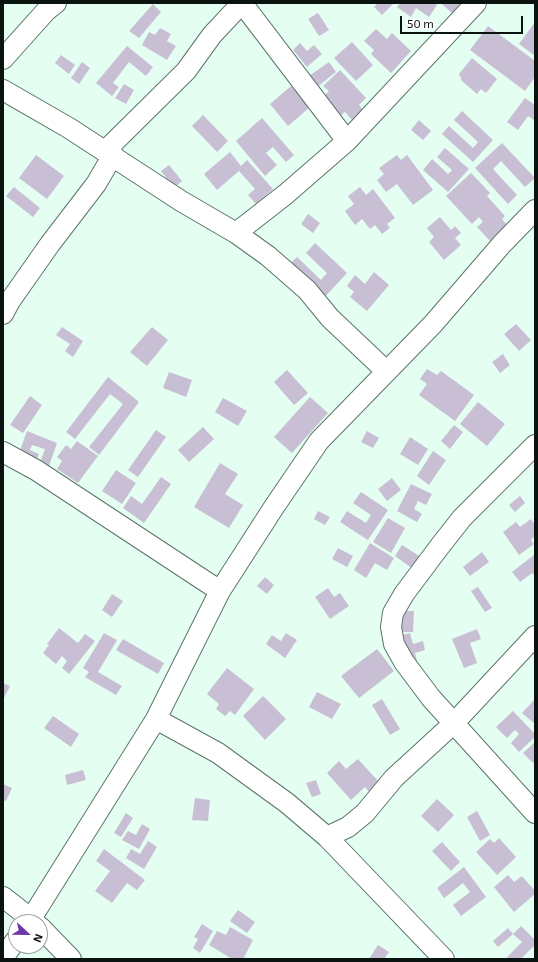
<!DOCTYPE html>
<style>
body{margin:0}
#map{position:relative;width:538px;height:962px;overflow:hidden;background:#e4fef2;font-family:"Exo 2",sans-serif}
canvas{display:block}
.frame{position:absolute;inset:0;border:4px solid #0a130f;pointer-events:none}
.north{position:absolute;left:8px;top:914px;width:40px;height:40px;box-sizing:border-box;background:#fff;border:1px solid #9da19f;border-radius:50%;rotate:112deg;font-size:11px;font-weight:700;line-height:16px;text-align:center;color:#0a130f}
.north::after{content:'';display:block;margin:auto;width:14px;height:18px;background:#7135aa;clip-path:polygon(50% 0,100% 100%,50% 72%,0 100%)}
.scale{position:absolute;left:400px;top:16px;width:123px;height:18px;box-sizing:border-box;border:2px solid #0a130f;border-top:0;padding-left:5px;font-size:12px;line-height:14px;white-space:nowrap;color:#0a130f;-webkit-text-stroke:3px #fff;paint-order:stroke}
</style>
<div id="map">
<canvas width="538" height="962"></canvas>
<div class="frame"></div>
<div class="north">N</div>
<div class="scale">50 m</div>
</div>
<script>
const ctx = document.querySelector('canvas').getContext('2d');
ctx.lineJoin = 'round';
function fillPath(path, color) { ctx.fillStyle = color; ctx.fill(path, 'evenodd'); }
const shape = rows => new Path2D(rows.map(r => 'M' + r).join(''));
function stroke(path, color, width, dash) { ctx.strokeStyle = color; ctx.lineWidth = width; ctx.lineCap = dash ? 'butt' : 'round'; ctx.setLineDash(dash || []); ctx.stroke(path); }
fillPath(shape([
 [378,3,394,3,382,15,374,7],
 [400,3,435,3,437,5,429,17,416,8,411,17,397,7],
 [441,3,467,3,455,16],
 [153,4,161,12,139,38,129,31],
 [318,13,329,30,319,36,308,19],
 [535,22,535,56,519,44],
 [488,26,535,61,535,77,525,91,470,50],
 [160,28,171,34,167,41,176,46,167,60,142,45,149,32,155,35],
 [376,29,387,39,392,33,411,51,391,73,371,54,374,50,364,41],
 [352,42,373,65,356,81,334,58],
 [300,43,307,51,314,45,322,54,307,67,293,50],
 [127,46,153,67,146,76,129,62,113,83,119,87,112,96,96,83],
 [61,55,75,65,69,74,55,63],
 [472,58,497,79,486,93,481,89,477,94,462,81,459,74],
 [82,62,90,68,79,84,71,78],
 [329,62,336,72,317,87,309,76],
 [340,70,366,98,359,105,363,110,352,120,345,112,339,117,322,98,329,91,323,86],
 [124,84,134,90,126,104,115,98],
 [291,86,310,107,288,126,270,104],
 [525,98,535,105,535,121,528,116,518,130,507,122],
 [462,111,493,140,473,162,442,134,449,126,473,148,478,142,454,120],
 [203,115,228,141,217,152,192,126],
 [262,118,294,155,286,162,273,147,266,153,277,165,265,176,236,141],
 [419,120,431,131,423,140,411,130],
 [502,143,535,178,525,187,501,161,493,169,517,195,508,204,475,168],
 [445,148,469,169,448,192,423,170,432,159,448,174,452,170,437,157],
 [230,152,241,166,247,160,273,189,256,204,248,195,255,189,239,171,217,190,204,174],
 [36,155,64,176,47,199,19,178],
 [397,155,401,160,407,155,433,190,413,205,397,184,386,192,377,180,384,174,379,168],
 [169,165,182,181,174,188,161,171],
 [471,173,490,193,487,196,505,216,502,219,507,225,490,241,477,227,483,222,479,217,472,224,446,196],
 [14,187,40,208,33,217,6,196],
 [360,187,366,195,373,189,395,218,387,224,390,228,382,234,375,225,370,229,362,219,355,225,345,211,354,204,348,196],
 [308,214,320,223,313,233,301,224],
 [440,217,451,230,455,226,461,233,455,238,461,245,444,260,429,242,434,237,427,228],
 [315,243,347,273,322,300,287,267,297,257,321,280,327,273,306,253],
 [374,272,389,285,367,311,350,297,354,292,347,286,355,275,365,284],
 [516,324,531,340,519,351,504,334],
 [62,327,83,341,73,357,65,351,70,344,56,335],
 [152,327,168,340,147,366,130,352],
 [503,354,510,365,500,373,492,362],
 [427,369,437,375,441,371,474,395,455,421,419,395,427,384,420,379],
 [287,370,308,393,294,405,274,382],
 [169,372,192,380,186,397,163,388],
 [108,377,139,402,99,455,89,447,123,404,110,394,75,439,66,432],
 [30,396,42,405,23,433,10,425],
 [310,397,328,413,292,453,274,437],
 [223,398,247,411,238,426,215,412],
 [478,402,505,424,487,446,460,424],
 [454,425,463,432,450,449,441,441],
 [203,427,214,439,189,462,178,450],
 [156,430,166,437,138,477,128,470],
 [27,431,57,443,49,466,40,463,45,449,32,445,30,450,39,454,36,462,18,456],
 [367,431,379,438,373,448,361,442],
 [410,437,428,449,418,465,400,454],
 [77,441,98,456,78,483,57,469,62,461,57,457,66,445,71,449],
 [433,451,446,460,429,485,417,476],
 [220,463,238,474,225,494,243,505,229,528,194,507],
 [116,470,136,483,122,504,102,491],
 [161,477,171,484,144,523,123,508,131,496,142,504],
 [392,478,401,490,387,501,378,489],
 [411,484,432,494,426,505,418,501,414,509,422,514,417,522,397,511],
 [361,492,388,510,368,540,340,522,347,511,366,523,371,515,353,503],
 [520,496,525,503,515,512,509,505],
 [318,511,330,517,325,525,314,519],
 [388,518,405,528,391,553,373,542],
 [531,519,535,525,535,536,531,540,534,544,519,555,503,532,516,522,520,527],
 [370,543,394,558,387,570,375,563,366,578,354,570],
 [402,545,424,559,416,571,395,556],
 [338,548,353,556,347,567,332,559],
 [482,552,489,562,470,576,463,567],
 [534,555,535,576,532,573,520,582,512,572],
 [265,577,274,585,267,594,257,586],
 [478,587,492,608,485,612,471,591],
 [328,588,334,597,340,593,349,606,330,619,315,597],
 [112,594,123,601,112,617,102,610],
 [401,611,414,611,413,632,401,632],
 [59,628,78,643,85,634,95,641,69,674,62,668,67,661,62,656,56,664,43,653,49,645,47,644],
 [477,629,481,639,470,643,477,663,464,668,452,639],
 [104,633,117,640,98,672,122,686,116,695,85,677,89,672,83,668],
 [286,633,297,640,285,658,266,644,272,635,281,641],
 [410,633,413,644,423,641,425,650,415,653,417,661,408,664,399,636],
 [123,639,164,663,158,674,116,650],
 [377,649,394,671,359,698,341,676],
 [227,668,254,689,235,715,230,711,225,716,216,709,219,704,207,694],
 [3,683,10,686,3,700],
 [317,692,341,704,332,719,309,707],
 [263,696,286,719,265,740,243,716],
 [382,699,400,729,390,735,372,705],
 [535,699,535,724,522,713],
 [513,711,535,734,535,737,519,752,511,743,519,734,515,730,507,738,496,727],
 [53,716,79,734,71,747,44,728],
 [535,742,535,760,533,763,523,753],
 [358,759,379,782,369,792,365,787,351,800,327,773,339,761,346,769],
 [83,770,86,780,67,785,65,775],
 [316,780,321,794,312,797,306,783],
 [3,784,12,788,6,801,3,800],
 [195,798,210,800,208,821,192,820],
 [437,799,454,815,438,832,421,816],
 [477,811,490,835,480,841,467,817],
 [126,813,133,818,121,837,114,833],
 [142,824,150,829,139,849,122,840,128,831,136,835],
 [499,838,516,857,497,875,476,852,490,839,494,843],
 [148,841,157,847,144,869,126,858,131,849,140,854],
 [442,842,460,862,451,871,432,851],
 [104,849,145,880,137,890,127,883,112,903,95,891,110,871,96,861],
 [464,867,486,897,461,916,453,905,470,892,463,883,444,898,437,888],
 [508,875,514,882,522,876,535,891,535,894,514,912,494,887],
 [238,910,255,922,247,933,230,921],
 [202,924,213,931,200,953,193,948,198,939,194,937],
 [521,926,535,940,535,945,521,959,509,959,507,957,522,942,513,934],
 [230,927,253,940,243,959,232,959,209,945,217,931,226,935],
 [508,928,513,934,498,947,493,941],
 [378,945,389,952,384,959,369,959]
]), '#c8bfd5');
const street = shape([
 [242,3,347,141],
 [3,59,46,11,56,3],
 [3,90,69,128,181,201,236,233,268,256,307,290,330,318,386,371],
 [106,150,186,71,212,35,242,3],
 [236,233,286,194,347,141,476,3],
 [3,314,10,301,50,244,96,184,113,155],
 [535,445,462,518,440,546,404,594,393,613,391,627,394,644,404,662,431,698,535,813],
 [3,452,36,470,220,591],
 [156,719,218,753,287,803,327,837,444,959],
 [327,837,348,827,365,813,394,778,454,723,535,636],
 [3,897,35,922],
 [29,922,156,719,220,591,274,507,319,441,433,324,502,244,535,210],
 [40,927,71,959],
 [3,958,16,940]
]);
stroke(street, '#5d746a', 22);
stroke(street, '#fff', 20);
</script>
